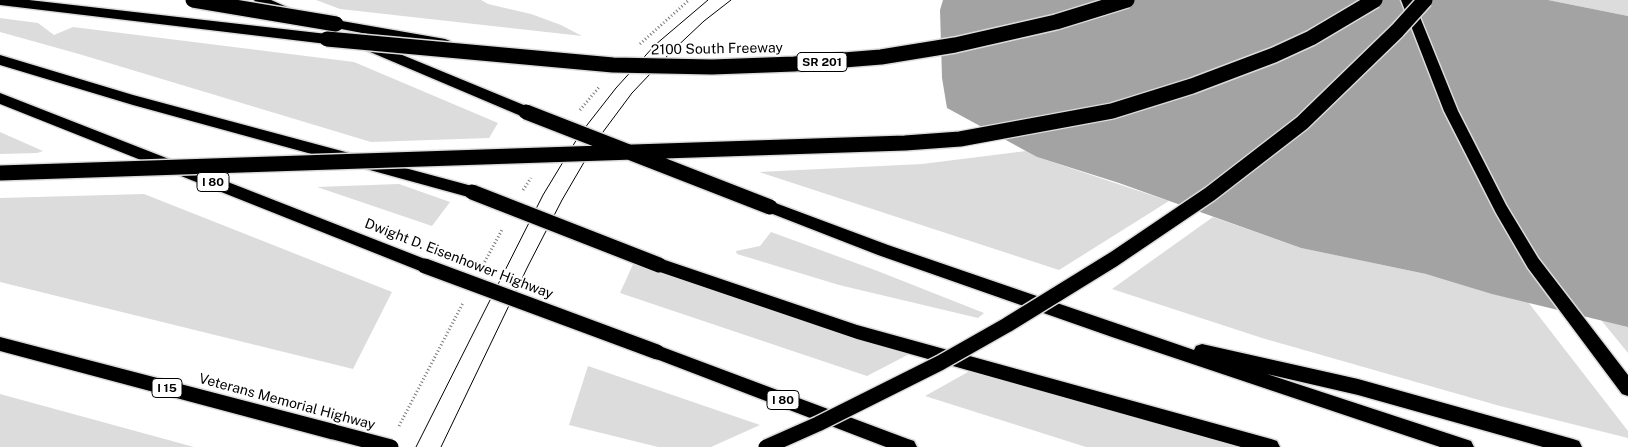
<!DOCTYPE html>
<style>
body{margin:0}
canvas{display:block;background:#fff}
</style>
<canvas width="1628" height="447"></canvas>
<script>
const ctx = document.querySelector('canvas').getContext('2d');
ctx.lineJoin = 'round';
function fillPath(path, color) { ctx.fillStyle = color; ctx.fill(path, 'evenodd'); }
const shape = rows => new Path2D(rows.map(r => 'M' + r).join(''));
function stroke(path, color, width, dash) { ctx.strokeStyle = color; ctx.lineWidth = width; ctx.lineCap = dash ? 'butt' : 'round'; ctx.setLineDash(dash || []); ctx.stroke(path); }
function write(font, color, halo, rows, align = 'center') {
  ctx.font = font + ' "Public Sans",sans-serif'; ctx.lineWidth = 4; ctx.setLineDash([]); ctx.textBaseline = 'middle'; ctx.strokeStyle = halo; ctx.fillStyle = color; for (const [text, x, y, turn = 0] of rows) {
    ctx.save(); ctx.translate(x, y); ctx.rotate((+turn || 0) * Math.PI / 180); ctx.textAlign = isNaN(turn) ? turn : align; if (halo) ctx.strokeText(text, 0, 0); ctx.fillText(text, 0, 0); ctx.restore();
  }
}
fillPath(shape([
 [316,0,481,0,488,4,531,14,561,25,582,36,340,9],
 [1548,0,1628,0,1628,16],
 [0,18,38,23,54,35,73,27,354,62,498,123,489,138,371,142,79,54,0,32],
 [0,132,43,151,37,153,0,154],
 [1026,151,1037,157,1169,201,1059,270,759,172,922,164],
 [399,184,450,202,432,226,317,187],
 [144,194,392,292,353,369,0,282,0,198],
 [1213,217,1301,248,1426,274,1528,302,1628,431,1628,438,1500,406,1262,338,1112,289],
 [771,232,875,270,984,313,978,318,839,285,737,254,736,251,760,246],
 [635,260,919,349,867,376,620,293],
 [1601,320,1628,326,1628,353],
 [588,366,760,425,711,447,658,447,569,425],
 [977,367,1244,447,1086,447,925,396],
 [0,394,194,447,0,447]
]), '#dcdcdc');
fillPath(shape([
 [943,0,1548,0,1628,16,1628,327,1492,294,1426,274,1301,248,1119,183,1037,157,947,108,942,78,940,10]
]), '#a3a3a3');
const highway = shape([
 [0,0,29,0,327,34,332,36,333,39,332,42,327,44,0,5,0,0],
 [254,0,271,0,296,11,298,14,296,17,288,17,256,3,254,0],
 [1401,0,1413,0,1458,111,1506,205,1538,258,1628,375,1628,396,1622,394,1528,268,1496,213,1444,111,1401,0],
 [336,20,445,39,450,41,451,44,450,47,445,49,331,27,330,24,331,21,336,20],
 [361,38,531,108,533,112,531,116,526,117,521,116,356,46,355,43,356,40,361,38],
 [0,55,133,95,472,186,477,188,479,192,477,196,472,198,133,105,0,65,0,55],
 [0,93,430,261,433,266,430,271,425,273,420,271,0,104,0,93],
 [770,201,888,245,1194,350,1196,346,1202,344,1358,379,1573,439,1579,441,1582,447,1543,447,1358,395,1267,374,1465,439,1471,441,1474,447,1440,447,1112,337,878,255,765,211,763,207,765,203,770,201],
 [659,258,857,325,1271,439,1277,441,1280,447,1241,447,857,339,654,270,651,265,654,260,659,258],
 [0,337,334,424,340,426,343,432,340,438,334,440,0,351,0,337],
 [657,345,908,439,914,441,917,447,886,447,651,357,649,352,651,347,657,345]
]);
stroke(highway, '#dbdbdb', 3);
stroke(shape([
 [640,44,689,0],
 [580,110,600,86],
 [523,190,531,178],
 [483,265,503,228],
 [399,426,463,303]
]), '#777', 3, [1, 2.5]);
fillPath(highway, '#000');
stroke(shape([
 [416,447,543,195,580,134,616,88,655,45,708,0],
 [441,447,528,266,562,200,597,140,632,93,670,53,704,21,731,0]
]), '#000', 1);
const highwayBridge = shape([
 [193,0,336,24],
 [327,39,613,65,712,67,794,64,881,57,955,45,1056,22,1127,0],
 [526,112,770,207],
 [0,173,905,143,960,139,1112,111,1192,86,1274,55,1311,38,1375,0],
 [472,192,659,265],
 [425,266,657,352],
 [334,432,391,447],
 [766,447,818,424,940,363,1007,325,1114,259,1210,194,1302,123,1397,31,1425,0]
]);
stroke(highwayBridge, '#dbdbdb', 18, []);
stroke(highwayBridge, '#000', 15);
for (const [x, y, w] of [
 [822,62,50],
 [213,182,32],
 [167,388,30],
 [783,400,32]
]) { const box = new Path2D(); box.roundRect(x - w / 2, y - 9.5, w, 19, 4); ctx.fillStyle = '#fff'; ctx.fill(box); stroke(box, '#000', 1); }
write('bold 12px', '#000', null, [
 ["SR 201",822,62],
 ["I 80",213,182],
 ["I 15",167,388],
 ["I 80",783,400]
]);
write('14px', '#000', '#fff', [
 ["2100 South Freeway",717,49,-1],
 ["Dwight D. Eisenhower Highway",459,259,21],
 ["Veterans Memorial Highway",287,402,15]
]);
</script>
